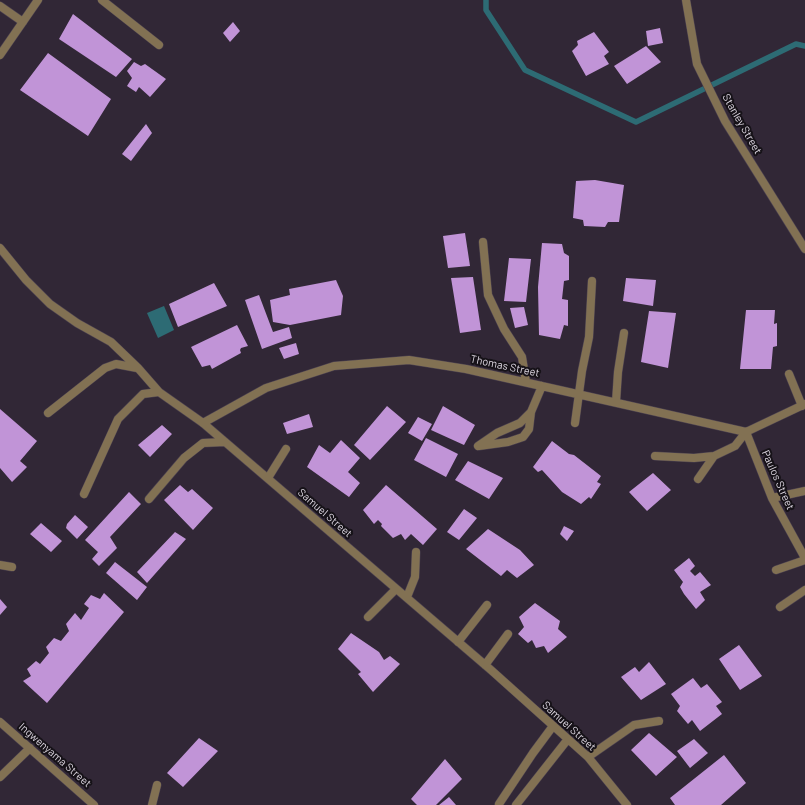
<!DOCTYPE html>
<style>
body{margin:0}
canvas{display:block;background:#312736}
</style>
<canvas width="805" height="805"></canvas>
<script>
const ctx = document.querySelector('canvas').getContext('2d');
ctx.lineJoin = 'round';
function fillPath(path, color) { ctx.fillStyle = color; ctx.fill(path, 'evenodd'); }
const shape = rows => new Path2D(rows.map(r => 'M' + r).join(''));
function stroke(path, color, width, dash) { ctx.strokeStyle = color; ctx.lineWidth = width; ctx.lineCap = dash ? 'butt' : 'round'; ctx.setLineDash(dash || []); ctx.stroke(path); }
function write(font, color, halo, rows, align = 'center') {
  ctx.font = font + ' Barlow,sans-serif'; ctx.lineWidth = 4; ctx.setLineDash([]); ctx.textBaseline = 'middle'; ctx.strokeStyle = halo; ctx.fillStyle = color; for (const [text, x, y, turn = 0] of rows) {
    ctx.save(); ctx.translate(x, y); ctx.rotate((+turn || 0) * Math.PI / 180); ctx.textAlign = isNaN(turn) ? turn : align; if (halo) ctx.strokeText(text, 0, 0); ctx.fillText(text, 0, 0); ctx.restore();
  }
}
fillPath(shape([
 [164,306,174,330,158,338,147,313]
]), '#2d6b74');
stroke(shape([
 [486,0,486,10,525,70,636,122,796,44,805,46]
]), '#2d6b74', 5.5);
fillPath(shape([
 [73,14,132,59,116,77,59,39],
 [233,22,240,31,230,42,223,33],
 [660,28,663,43,648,46,646,31],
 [594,32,609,52,604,56,609,64,586,76,572,51,578,45,577,41],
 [646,46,661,62,627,84,614,66],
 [48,53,111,99,88,136,20,90],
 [134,62,141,66,145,64,166,79,150,97,139,87,136,92,127,86,132,78,127,71],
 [146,124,152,133,131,161,122,154],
 [595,180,624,185,619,222,608,222,605,227,584,226,583,220,573,218,576,181],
 [465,233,470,266,448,268,443,236],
 [542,243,562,244,564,253,569,256,569,280,564,281,562,299,568,300,568,326,564,325,560,339,539,335,538,287],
 [509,258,531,259,526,302,504,301],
 [473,277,481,330,460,333,451,278],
 [626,278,656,280,653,306,623,301],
 [336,280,343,296,341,315,290,325,273,322,270,300,290,295,289,289],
 [214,283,227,306,178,327,169,304],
 [259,295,273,332,289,327,292,338,262,349,245,300],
 [524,307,528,325,515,328,510,308],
 [746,310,775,310,774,324,777,323,777,346,773,347,771,369,740,369],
 [649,311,676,313,668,368,641,362],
 [237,325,248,346,241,348,240,350,241,353,212,369,210,365,202,367,191,347],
 [296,343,299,354,284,359,279,348],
 [387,406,406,422,370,460,354,445],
 [443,406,475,425,464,445,431,430],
 [0,409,37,441,20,461,27,467,12,482,0,468],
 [309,414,313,427,287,434,283,423],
 [418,417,432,424,422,441,408,433],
 [162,425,172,434,150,457,138,445],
 [426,438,458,454,446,477,414,460],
 [341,440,360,458,348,472,360,483,349,497,307,467,319,445,330,453],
 [552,441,569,454,574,455,601,476,597,482,601,484,591,499,589,497,581,504,562,492,542,470,538,472,533,467],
 [468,461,503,478,489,499,455,480],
 [653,473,671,490,647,511,629,492],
 [180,485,188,492,192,489,213,508,193,530,164,500],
 [386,485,437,529,423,545,411,534,405,540,401,534,393,538,381,526,382,524,378,520,374,524,363,510],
 [129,492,141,504,110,537,117,548,99,566,92,559,98,552,85,540],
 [464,509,477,518,459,540,447,532],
 [75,515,88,527,77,539,66,528,67,524],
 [41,523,62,541,51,552,30,534],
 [564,526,574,531,567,541,560,534],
 [488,529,520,550,534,565,517,578,507,570,501,576,466,549],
 [175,532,186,539,147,583,137,572],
 [689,558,695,566,690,571,695,576,700,572,711,585,700,592,705,600,696,609,684,594,680,587,683,582,674,570],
 [115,562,147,587,137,600,106,573],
 [104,593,124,612,47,703,23,681,31,676,27,669,36,661,40,664,49,653,46,647,54,638,61,641,69,631,66,624,75,613,81,620,89,608,84,604,91,595,100,599],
 [0,599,7,607,0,615],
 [535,603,560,621,558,629,567,637,548,653,544,646,536,648,532,640,528,643,518,634,524,627,519,617],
 [351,633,379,652,384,660,390,656,400,664,373,692,358,674,361,672,338,649],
 [739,645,762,676,740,690,719,659],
 [649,662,666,684,641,700,621,677,635,667,639,672],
 [693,678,701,688,707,684,722,702,716,706,722,714,700,731,692,720,688,724,677,711,680,706,671,694],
 [649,733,677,757,656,776,631,750],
 [199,738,218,751,183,787,167,773],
 [694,739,708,753,690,768,677,751],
 [724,755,746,783,721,805,675,805,670,798],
 [445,759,462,779,436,805,417,805,411,799],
 [449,797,456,805,439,805]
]), '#c194d7');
const street = shape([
 [102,0,159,45],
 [686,0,697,64,725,121,805,249],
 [0,6,23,22],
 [0,55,38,0],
 [483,242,488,295,504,329,522,357,526,382],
 [0,248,26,280,50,304,77,323,111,342,138,368,159,392,203,423,491,670,588,757,627,805],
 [789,374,802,406],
 [616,402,618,372,624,333],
 [48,413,105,368,116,364,137,368],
 [203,423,266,388,334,366,409,360,466,369,746,432,805,404],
 [575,423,582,371,589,337,592,281],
 [746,432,772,498,805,558],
 [478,446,497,433,520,423,531,412,542,386],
 [479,446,508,442,523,437,529,429,531,412],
 [655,456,694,458,714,456],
 [268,478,286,449],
 [698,479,714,456,735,446,746,432],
 [84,494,118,419,143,394,159,392],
 [772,498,805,491],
 [149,499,184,458,203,443,225,442],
 [0,565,12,567],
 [776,570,805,560],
 [407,597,415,577,416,552],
 [780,607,805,590],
 [368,617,396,589],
 [458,642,487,605],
 [485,665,508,634],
 [0,722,94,805],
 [588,757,634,725,659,721],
 [0,777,30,748],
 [499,804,533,753,553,726],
 [152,805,157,785],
 [516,805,568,739]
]);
stroke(street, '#4d4351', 9);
stroke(street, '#827153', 8);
write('11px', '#ddd7e1', '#161218', [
 ["Stanley Street",742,124,60],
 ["Thomas Street",505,366,12],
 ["Paulos Street",778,480,66],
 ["Samuel Street",325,513,41],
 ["Samuel Street",569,726,42],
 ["Ingwenyama Street",55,755,41]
]);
</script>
